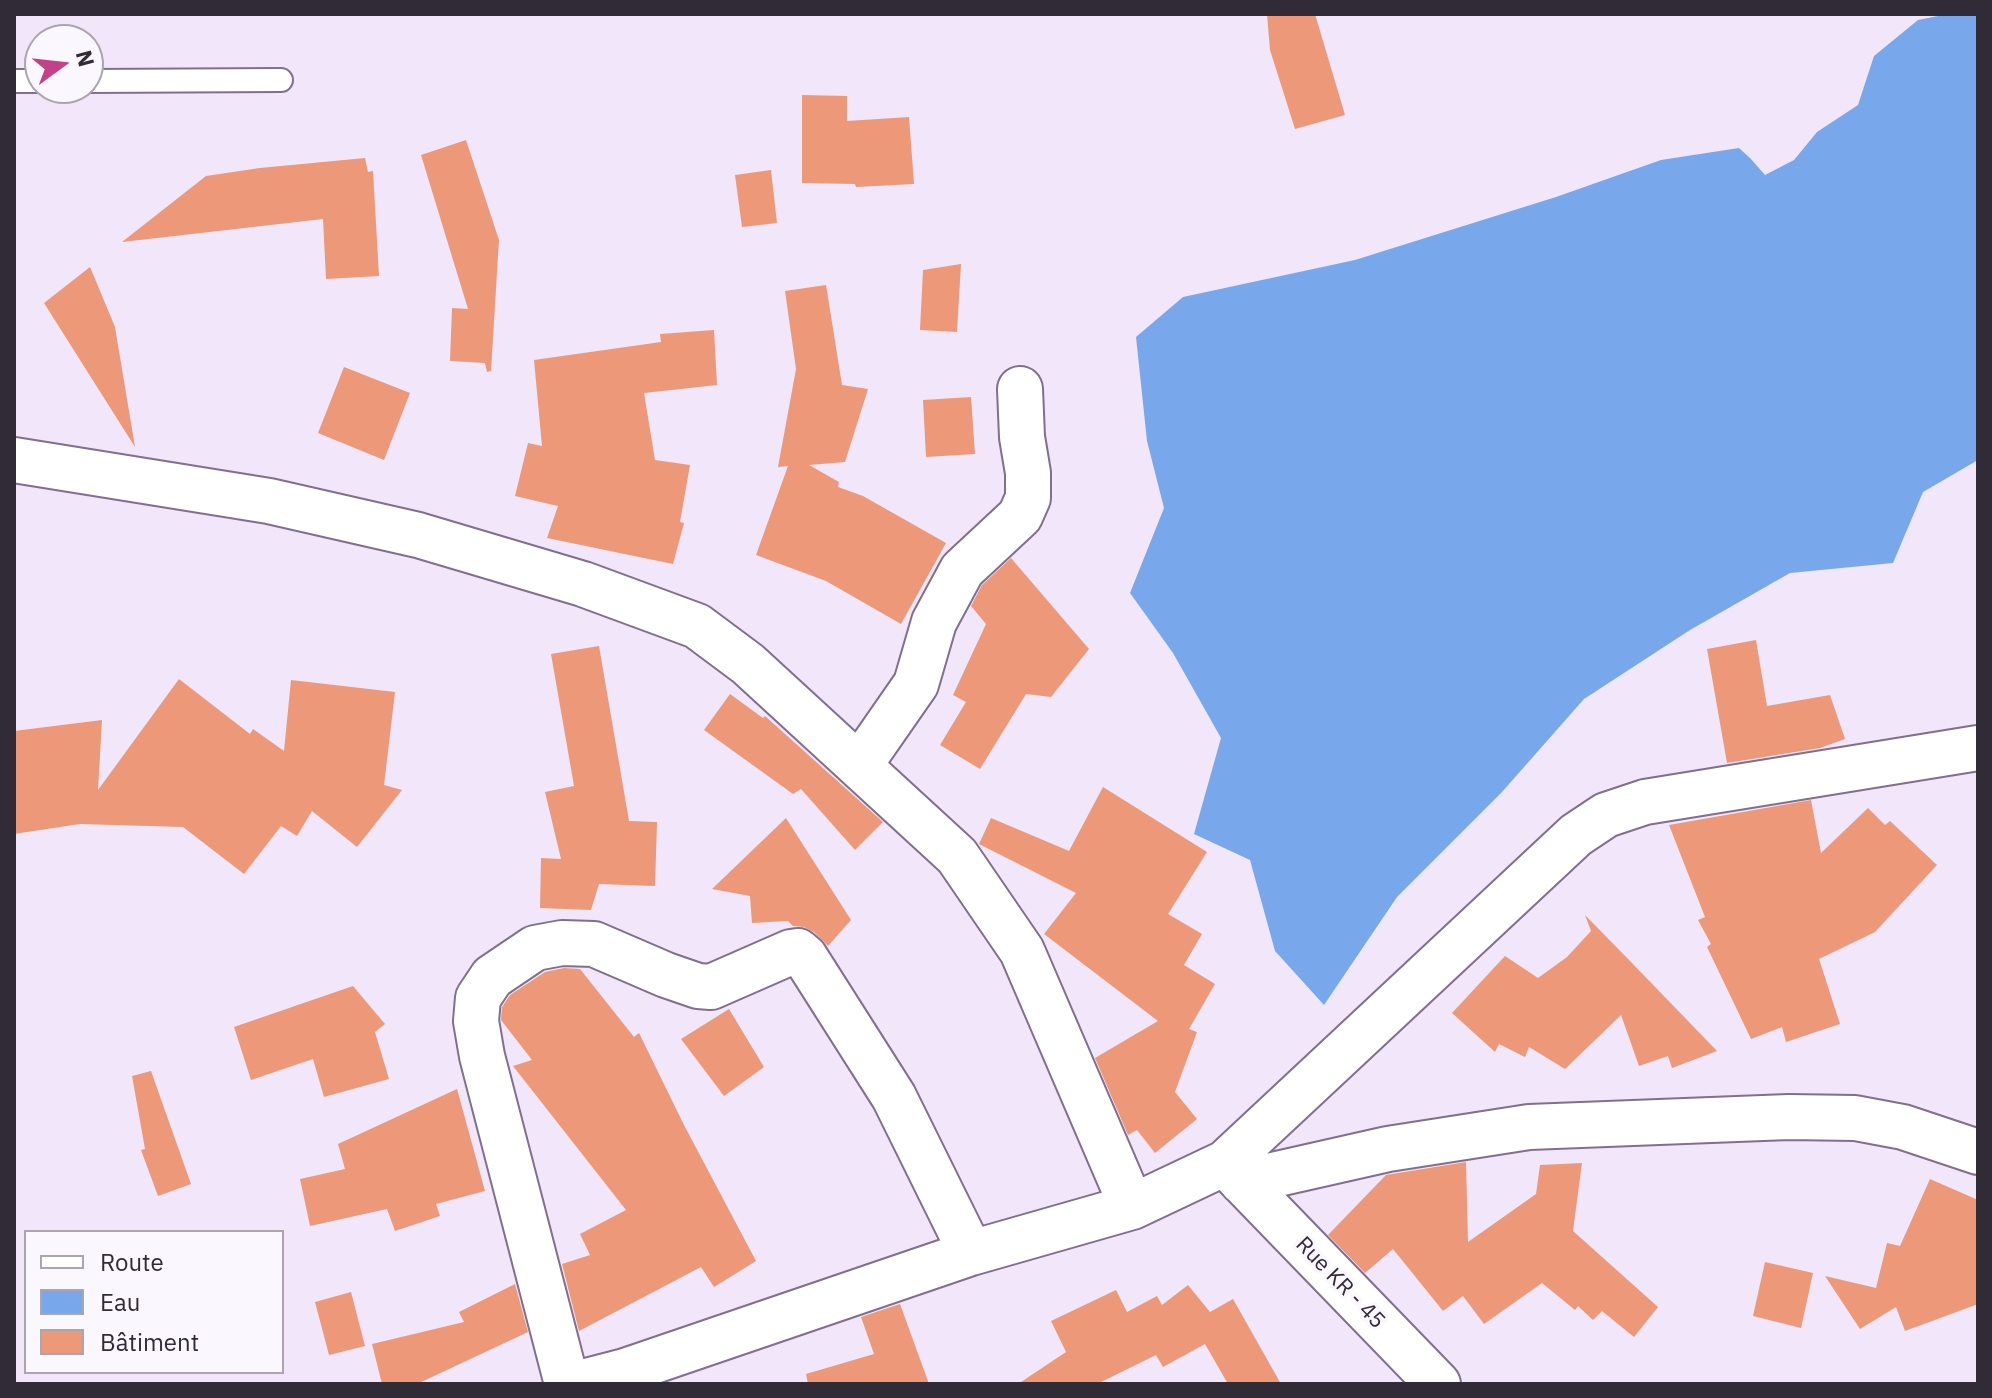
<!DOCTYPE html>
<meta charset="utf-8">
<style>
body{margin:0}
#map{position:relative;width:1992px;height:1398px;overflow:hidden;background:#f1e6fa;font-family:"IBM Plex Sans",sans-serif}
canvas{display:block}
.frame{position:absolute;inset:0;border:16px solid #312a37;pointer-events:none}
.legend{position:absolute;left:24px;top:1230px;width:260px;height:144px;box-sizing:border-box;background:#faf7fe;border:2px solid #aaa5ae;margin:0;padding:10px 14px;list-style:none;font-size:24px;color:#312a37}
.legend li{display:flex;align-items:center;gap:16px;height:40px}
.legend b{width:40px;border:2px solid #aaa5ae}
.north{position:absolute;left:24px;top:24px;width:80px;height:80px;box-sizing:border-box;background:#faf7fe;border:2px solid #aaa5ae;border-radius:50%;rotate:75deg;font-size:22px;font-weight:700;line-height:32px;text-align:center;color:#312a37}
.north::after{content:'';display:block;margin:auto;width:28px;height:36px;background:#c34188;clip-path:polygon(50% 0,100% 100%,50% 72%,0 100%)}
</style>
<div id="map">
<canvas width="1992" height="1398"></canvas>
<div class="frame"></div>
<ul class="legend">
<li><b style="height:10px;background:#fff"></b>Route</li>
<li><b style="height:22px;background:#78a7ec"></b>Eau</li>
<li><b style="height:22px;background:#ed9878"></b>Bâtiment</li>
</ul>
<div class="north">N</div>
</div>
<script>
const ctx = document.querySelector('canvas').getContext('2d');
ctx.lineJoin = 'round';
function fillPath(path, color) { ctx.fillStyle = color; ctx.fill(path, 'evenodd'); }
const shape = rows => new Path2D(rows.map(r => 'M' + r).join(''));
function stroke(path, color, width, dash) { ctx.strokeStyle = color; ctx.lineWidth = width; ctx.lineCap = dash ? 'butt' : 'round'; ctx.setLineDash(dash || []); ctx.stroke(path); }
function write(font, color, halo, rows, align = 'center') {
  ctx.font = font + ' "IBM Plex Sans",sans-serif'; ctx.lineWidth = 7; ctx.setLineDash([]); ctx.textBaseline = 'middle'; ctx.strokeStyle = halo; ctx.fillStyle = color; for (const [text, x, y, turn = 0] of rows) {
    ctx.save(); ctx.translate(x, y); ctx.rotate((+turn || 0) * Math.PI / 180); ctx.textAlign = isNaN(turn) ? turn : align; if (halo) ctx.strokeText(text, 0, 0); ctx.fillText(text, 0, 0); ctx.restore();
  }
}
fillPath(shape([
 [1948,14,1978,14,1978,460,1923,492,1893,563,1790,573,1690,630,1584,699,1502,792,1397,897,1324,1005,1275,951,1250,860,1194,834,1221,738,1173,653,1130,593,1164,508,1147,441,1136,337,1183,297,1355,260,1556,197,1661,160,1739,148,1750,158,1765,175,1794,160,1817,132,1858,105,1874,56,1918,20]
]), '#78a7ec');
fillPath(shape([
 [1267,14,1315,14,1345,115,1295,129,1270,50],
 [802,95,847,96,847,121,909,117,914,184,856,187,855,184,802,183],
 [466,140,499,240,491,371,487,372,485,363,450,361,452,308,468,309,421,155],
 [365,158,368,172,373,171,379,276,326,279,323,219,122,242,206,176,260,168],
 [771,170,777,223,742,227,735,175],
 [961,264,957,332,920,330,923,270],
 [90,267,115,327,135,447,44,303],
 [826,285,842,385,868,389,845,462,809,465,839,482,838,487,863,496,946,543,901,624,826,581,756,555,788,466,778,467,796,369,785,291],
 [714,330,717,385,644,393,655,460,690,465,680,522,684,523,673,564,547,538,558,506,515,496,528,443,542,446,534,360,661,342,660,334],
 [344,367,410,393,384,460,318,433],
 [971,397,975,454,926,457,923,400],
 [1011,558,1089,649,1051,697,1026,694,980,769,940,745,966,702,953,695,986,624,971,606,982,585],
 [1756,640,1767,706,1830,695,1845,739,1820,748,1727,763,1707,649],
 [599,646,629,821,657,822,655,886,599,884,591,910,540,908,541,858,561,859,545,792,574,786,551,654],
 [179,679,250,734,253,729,284,751,291,680,395,692,384,785,402,790,357,847,312,811,297,836,281,826,244,874,183,827,80,824,14,834,14,731,102,720,98,790],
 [730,694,763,718,765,716,883,822,855,850,801,789,793,794,704,730],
 [1103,787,1207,852,1168,914,1202,934,1184,965,1215,984,1189,1029,1197,1032,1175,1092,1197,1119,1155,1153,1137,1130,1128,1135,1095,1058,1158,1021,1044,934,1076,893,979,844,991,818,1069,851],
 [1811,800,1821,853,1868,808,1885,825,1890,821,1937,865,1875,932,1819,959,1840,1024,1786,1042,1782,1027,1751,1039,1707,947,1711,944,1698,920,1705,917,1669,825],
 [786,818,851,920,828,946,814,932,804,927,793,926,788,921,752,923,750,896,712,889],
 [1585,915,1631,962,1717,1051,1672,1068,1668,1056,1639,1066,1621,1015,1565,1069,1529,1047,1525,1057,1499,1044,1495,1052,1452,1013,1505,956,1538,978,1567,957,1591,931],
 [564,968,580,969,634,1037,639,1033,684,1125,756,1261,714,1287,701,1267,579,1331,562,1264,590,1255,580,1234,626,1210,513,1066,532,1060,501,1020,502,1007,510,995,545,972],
 [353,986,385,1024,375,1032,389,1079,324,1097,313,1059,251,1080,234,1027],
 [729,1009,764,1067,724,1096,681,1039],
 [151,1071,191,1184,158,1196,141,1150,145,1149,132,1076],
 [457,1089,485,1191,436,1204,440,1216,395,1231,387,1209,310,1226,300,1179,345,1169,338,1144],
 [1466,1162,1468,1242,1536,1194,1540,1165,1582,1163,1573,1231,1658,1307,1634,1337,1602,1311,1593,1320,1578,1306,1575,1310,1542,1283,1484,1324,1463,1296,1443,1311,1393,1249,1365,1273,1328,1235,1386,1175],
 [1930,1179,1978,1200,1978,1304,1905,1331,1896,1307,1860,1329,1825,1276,1876,1288,1887,1243,1900,1246],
 [1765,1262,1813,1273,1801,1328,1753,1316],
 [515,1284,528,1332,417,1384,382,1384,372,1344,464,1322,459,1312],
 [1188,1285,1210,1312,1233,1299,1281,1384,1228,1384,1205,1344,1163,1367,1156,1355,1097,1384,1018,1384,1066,1352,1051,1321,1116,1290,1127,1312,1157,1296,1162,1305],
 [351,1292,365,1346,329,1355,315,1302],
 [900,1304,929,1384,808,1384,806,1374,874,1354,861,1317]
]), '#ed9878');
const lane = shape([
 [14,81,40,81],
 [88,81,281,80]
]);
const street = shape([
 [14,460,269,501,418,535,583,584,697,626,748,664,957,856,1022,951,1132,1207],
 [859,766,916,684,934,622,962,570,1020,516,1028,498,1028,473,1022,437,1020,389],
 [1226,1165,1438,1384],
 [1242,1182,1388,1149,1529,1127,1789,1117,1855,1118,1903,1127,1978,1152],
 [567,1384,482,1056,476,1021,478,998,492,977,535,948,562,943,594,944,666,975,698,986,711,987,791,952,798,951,805,957,894,1097,971,1253],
 [575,1384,625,1371,971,1253,1132,1207,1225,1163,1576,835,1606,815,1645,802,1978,748]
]);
stroke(lane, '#806f8d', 26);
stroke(street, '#806f8d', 48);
stroke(lane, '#fff', 22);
stroke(street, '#fff', 44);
write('22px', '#312a37', '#faf7fe', [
 ["Rue KR - 45",1340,1283,46]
]);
</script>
